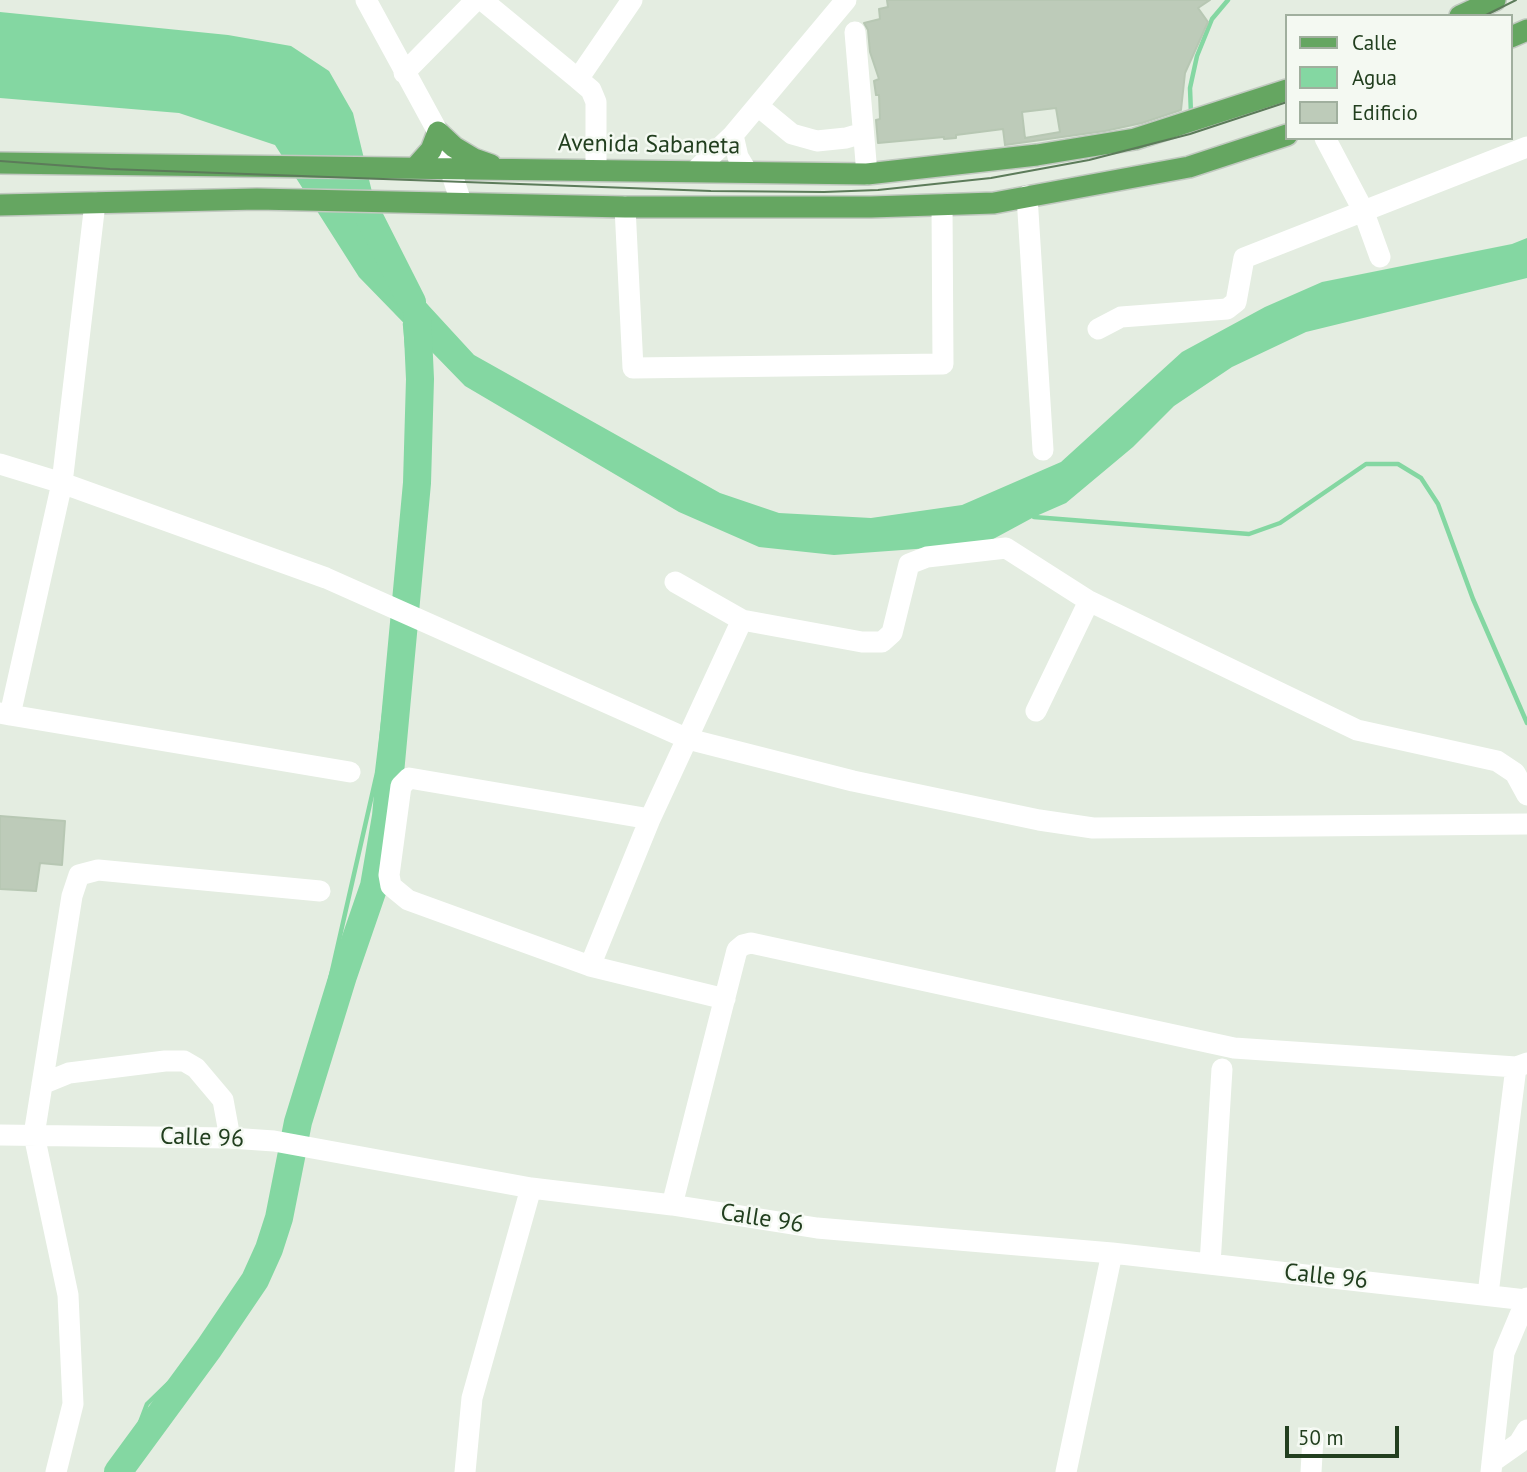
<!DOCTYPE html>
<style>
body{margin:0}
#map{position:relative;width:1527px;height:1472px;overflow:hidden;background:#e4ede1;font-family:"PT Sans",sans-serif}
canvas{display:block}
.legend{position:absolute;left:1285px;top:14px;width:228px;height:126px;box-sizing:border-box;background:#f4f9f2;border:2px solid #a0af9e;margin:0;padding:9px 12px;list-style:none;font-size:21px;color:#223f1f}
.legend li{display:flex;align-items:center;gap:14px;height:35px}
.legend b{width:35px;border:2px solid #a0af9e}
.scale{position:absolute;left:1285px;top:1426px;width:114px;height:32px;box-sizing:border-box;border:4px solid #223f1f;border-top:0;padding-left:9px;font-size:21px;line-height:24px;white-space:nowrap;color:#223f1f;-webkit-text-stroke:5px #f4f9f2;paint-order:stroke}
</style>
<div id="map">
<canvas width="1527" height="1472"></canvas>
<ul class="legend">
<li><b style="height:9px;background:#65a661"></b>Calle</li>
<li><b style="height:19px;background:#84d7a2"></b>Agua</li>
<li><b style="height:19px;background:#bdcbb9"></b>Edificio</li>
</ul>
<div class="scale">50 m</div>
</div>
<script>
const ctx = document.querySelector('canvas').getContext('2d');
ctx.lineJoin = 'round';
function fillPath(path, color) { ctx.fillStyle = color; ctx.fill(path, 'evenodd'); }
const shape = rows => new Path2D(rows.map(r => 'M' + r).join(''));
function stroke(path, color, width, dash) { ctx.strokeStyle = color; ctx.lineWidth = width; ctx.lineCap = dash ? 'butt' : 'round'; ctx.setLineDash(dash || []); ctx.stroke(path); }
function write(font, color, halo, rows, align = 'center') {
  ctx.font = font + ' "PT Sans",sans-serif'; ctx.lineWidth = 5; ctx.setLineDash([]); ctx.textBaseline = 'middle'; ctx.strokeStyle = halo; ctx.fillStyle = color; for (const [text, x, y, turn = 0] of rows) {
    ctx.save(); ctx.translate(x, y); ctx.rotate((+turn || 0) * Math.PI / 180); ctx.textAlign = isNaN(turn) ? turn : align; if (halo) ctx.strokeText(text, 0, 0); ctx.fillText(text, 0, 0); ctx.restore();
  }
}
fillPath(shape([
 [0,12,228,35,291,46,329,71,353,113,379,221,382,255,474,355,720,493,779,513,871,518,962,505,1061,462,1182,352,1265,307,1322,282,1512,244,1527,238,1527,278,1306,332,1232,367,1174,406,1133,447,1066,503,1034,517,984,544,834,555,759,547,679,512,465,386,359,277,275,145,179,113,0,98]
]), '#84d7a2');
stroke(shape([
 [1191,114,1190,88,1197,56,1212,19,1228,0],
 [1034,517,1249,534,1280,523,1366,464,1398,464,1421,478,1438,504,1473,599,1527,723],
 [397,602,413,412,405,324],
 [294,1138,377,773,396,615],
 [121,1472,147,1404,256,1298,291,1150]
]), '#84d7a2', 4.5);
stroke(shape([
 [364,207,412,302],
 [118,1472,209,1348,255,1280,269,1249,279,1218,298,1122,343,976,374,886,386,816,417,483,420,379,417,314]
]), '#84d7a2', 28);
const building = shape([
 [887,0,1210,0,1198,8,1208,22,1185,73,1181,110,1142,123,1105,131,1005,145,1003,129,956,135,956,138,944,139,944,137,878,143,876,120,880,119,879,95,876,95,874,81,879,79,870,52,868,30,864,23,880,19,879,9,888,7,887,0],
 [1056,108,1060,132,1025,138,1022,112,1056,108],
 [0,816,65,821,62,865,40,863,36,891,0,889,0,816]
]);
fillPath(building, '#bdcbb9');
stroke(building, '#b7c7b3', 2);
const major = shape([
 [1460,16,1495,0],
 [1511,37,1527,30],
 [0,163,867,174,1037,155,1135,139,1287,90],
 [415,168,431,150,438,132,454,147,474,159,491,165],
 [0,205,257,199,625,207,871,207,994,203,1189,167,1287,135]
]);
stroke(major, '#c1c9c0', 24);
stroke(shape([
 [366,0,438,132,461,202],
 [482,0,578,79,632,0],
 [855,32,867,174],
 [404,73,476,0],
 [578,79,591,90,596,102,596,170],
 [758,106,792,134,817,141,846,138,863,133],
 [733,135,738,157,747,172],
 [1325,138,1363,210,1380,257],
 [695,171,733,135,846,0],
 [1027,196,1043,450],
 [625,207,633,368,943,364,942,205],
 [1098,329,1121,317,1227,309,1236,302,1244,258,1527,147],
 [0,464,62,483,326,578,688,739,853,781,1039,820,1093,828,1527,824],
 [675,582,742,620],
 [1036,711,1089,601],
 [0,713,10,715,62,483,95,203],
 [10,715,350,772],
 [650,819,409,778,401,786,389,875,391,886,408,900,590,966,725,999],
 [590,966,650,819,742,620,862,642,882,642,892,633,909,564,927,557,1006,548,1089,601,1357,730,1497,761,1515,773,1527,795],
 [42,1084,69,1073,165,1061,184,1061,196,1068,223,1100,230,1138],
 [0,1135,230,1138,274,1141,531,1188,672,1205,817,1228,1112,1253,1527,1300],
 [672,1205,737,950,743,945,751,943,1234,1048,1516,1067,1527,1063],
 [1210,1264,1222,1069],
 [1488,1294,1516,1067],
 [1492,1462,1519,1443,1527,1430],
 [56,1472,73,1404,68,1295,34,1135,72,896,79,875,98,870,320,891],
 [465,1472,472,1398,531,1188],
 [1066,1472,1112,1253],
 [1311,1472,1313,1438],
 [1491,1472,1504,1353,1527,1298]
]), '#fff', 21);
stroke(major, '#65a661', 21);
stroke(shape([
 [1484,16,1516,0],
 [0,161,110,169,711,191,824,192,878,190,991,178,1089,160,1190,134,1287,102]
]), '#5c7b5a', 2);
write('24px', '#223f1f', '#f4f9f2', [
 ["Avenida Sabaneta",649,145,1],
 ["Calle 96",202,1138,2],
 ["Calle 96",762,1219,9],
 ["Calle 96",1326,1277,6]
]);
</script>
